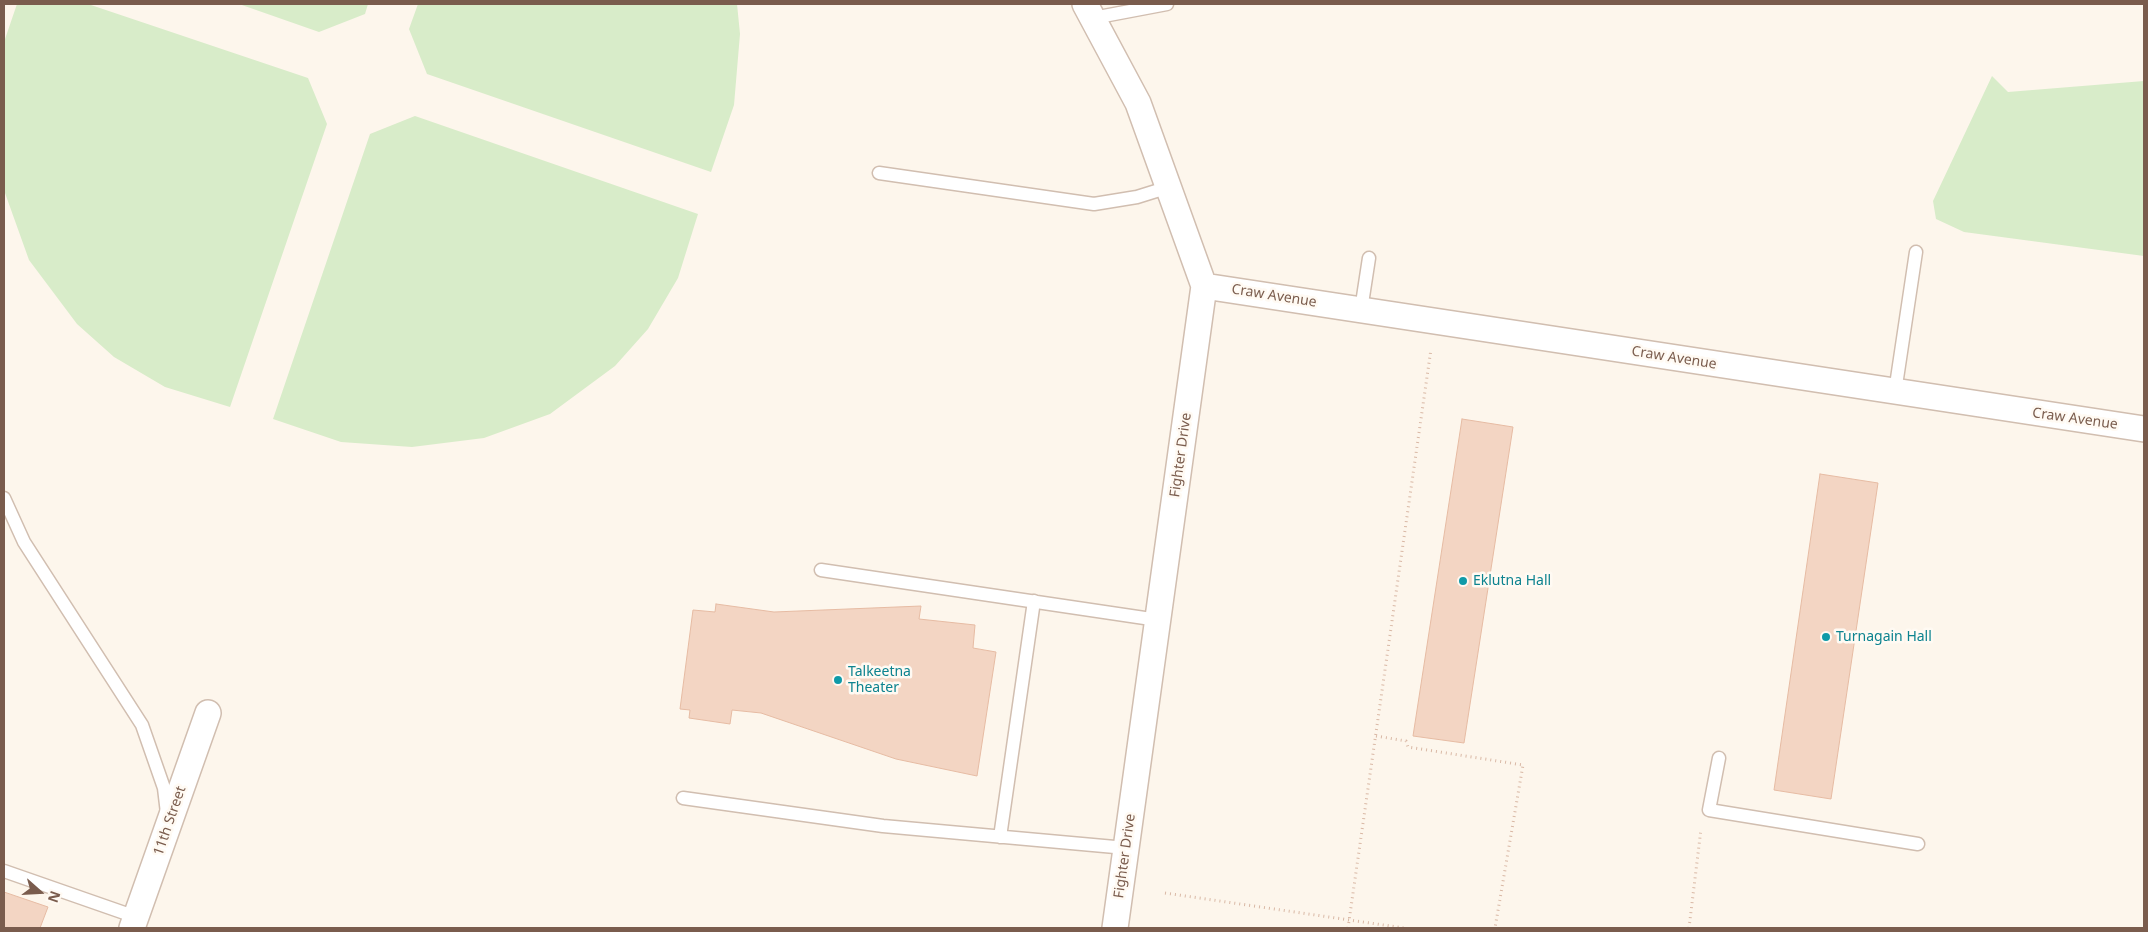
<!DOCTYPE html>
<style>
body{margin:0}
#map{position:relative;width:2148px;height:932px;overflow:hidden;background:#fdf6ec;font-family:"Noto Sans",sans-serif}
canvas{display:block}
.frame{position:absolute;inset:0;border:5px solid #7a5c4d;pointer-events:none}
.north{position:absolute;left:15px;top:867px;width:50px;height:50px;-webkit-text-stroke:4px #fffaf3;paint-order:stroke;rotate:109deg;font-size:14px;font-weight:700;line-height:20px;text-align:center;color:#7a5c4d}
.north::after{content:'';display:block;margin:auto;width:18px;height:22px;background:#7a5c4d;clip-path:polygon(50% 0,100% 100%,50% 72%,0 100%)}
</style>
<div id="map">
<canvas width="2148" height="932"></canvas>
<div class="frame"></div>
<div class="north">N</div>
</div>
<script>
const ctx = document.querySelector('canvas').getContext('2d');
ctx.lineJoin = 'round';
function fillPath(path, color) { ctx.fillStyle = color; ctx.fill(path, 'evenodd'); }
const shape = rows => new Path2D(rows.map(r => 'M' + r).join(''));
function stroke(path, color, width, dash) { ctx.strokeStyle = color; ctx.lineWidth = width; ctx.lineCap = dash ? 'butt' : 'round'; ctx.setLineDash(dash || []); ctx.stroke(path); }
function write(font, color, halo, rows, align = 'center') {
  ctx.font = font + ' "Noto Sans",sans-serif'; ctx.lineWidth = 5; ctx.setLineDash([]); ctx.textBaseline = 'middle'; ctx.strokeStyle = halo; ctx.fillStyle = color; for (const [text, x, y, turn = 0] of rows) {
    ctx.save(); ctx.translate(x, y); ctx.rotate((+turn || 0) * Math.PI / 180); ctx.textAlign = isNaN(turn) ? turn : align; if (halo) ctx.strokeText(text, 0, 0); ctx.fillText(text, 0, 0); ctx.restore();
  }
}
fillPath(shape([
 [17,4,88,4,308,78,327,124,230,407,165,387,114,357,77,324,29,260,5,193,4,185,4,42],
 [239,4,368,4,365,14,319,32],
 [418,4,737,4,740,34,734,105,711,172,427,74,409,29],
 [1992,76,2008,92,2144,81,2144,256,1964,232,1936,219,1933,201],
 [415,116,698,214,678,278,648,329,615,366,550,414,484,438,412,447,341,442,273,419,370,134]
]), '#d8ecc9');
const building = shape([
 [1462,419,1513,427,1464,743,1413,736,1462,419],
 [1820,474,1878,483,1831,799,1774,790,1820,474],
 [716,604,774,612,921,606,919,619,975,625,973,648,996,652,977,776,896,759,761,713,732,710,730,724,689,718,690,710,680,709,693,610,715,612,716,604],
 [4,892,48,907,40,928,4,928,4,892]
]);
fillPath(building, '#f3d5c3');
stroke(building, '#e6bba3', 1);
const service = shape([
 [1093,18,1167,4],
 [879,173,1094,204,1137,197,1169,187],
 [1361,310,1369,258],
 [1895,392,1916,252],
 [4,498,24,542,142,725,164,788,167,813],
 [821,570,1158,620],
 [1719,758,1709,810,1918,844],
 [683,798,883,826,1126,848],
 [1000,837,1034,601],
 [4,871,136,917]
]);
const minor = shape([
 [1085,4,1138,103,1204,286,1115,928],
 [1204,286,2144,429],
 [132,928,208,713]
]);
stroke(service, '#d1beb0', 15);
stroke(minor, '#d1beb0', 28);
stroke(shape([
 [1376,736,1406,741,1408,747,1523,765,1495,928],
 [1165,893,1404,928],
 [1348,928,1431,349],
 [1689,928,1701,829]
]), '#d9b8a5', 3, [1, 4]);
stroke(service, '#fff', 12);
stroke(minor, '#fff', 25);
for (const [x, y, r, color] of [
 [1463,581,5,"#0f9aa8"],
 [1826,637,5,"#0f9aa8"],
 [838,680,5,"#0f9aa8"]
]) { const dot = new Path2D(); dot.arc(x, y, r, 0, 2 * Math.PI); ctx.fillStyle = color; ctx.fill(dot); stroke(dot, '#fffaf3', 2); }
write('14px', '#7a5c4d', '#fffaf3', [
 ["Craw Avenue",1274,296,9],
 ["Craw Avenue",1674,358,9],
 ["Craw Avenue",2075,419,8],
 ["Fighter Drive",1181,455,-82],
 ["11th Street",170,821,-71],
 ["Fighter Drive",1125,856,-82]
]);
write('14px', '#0d838f', '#fffaf3', [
 ["Eklutna Hall",1473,581],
 ["Turnagain Hall",1836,637],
 ["Talkeetna",848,672],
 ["Theater",848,688]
], 'left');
</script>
